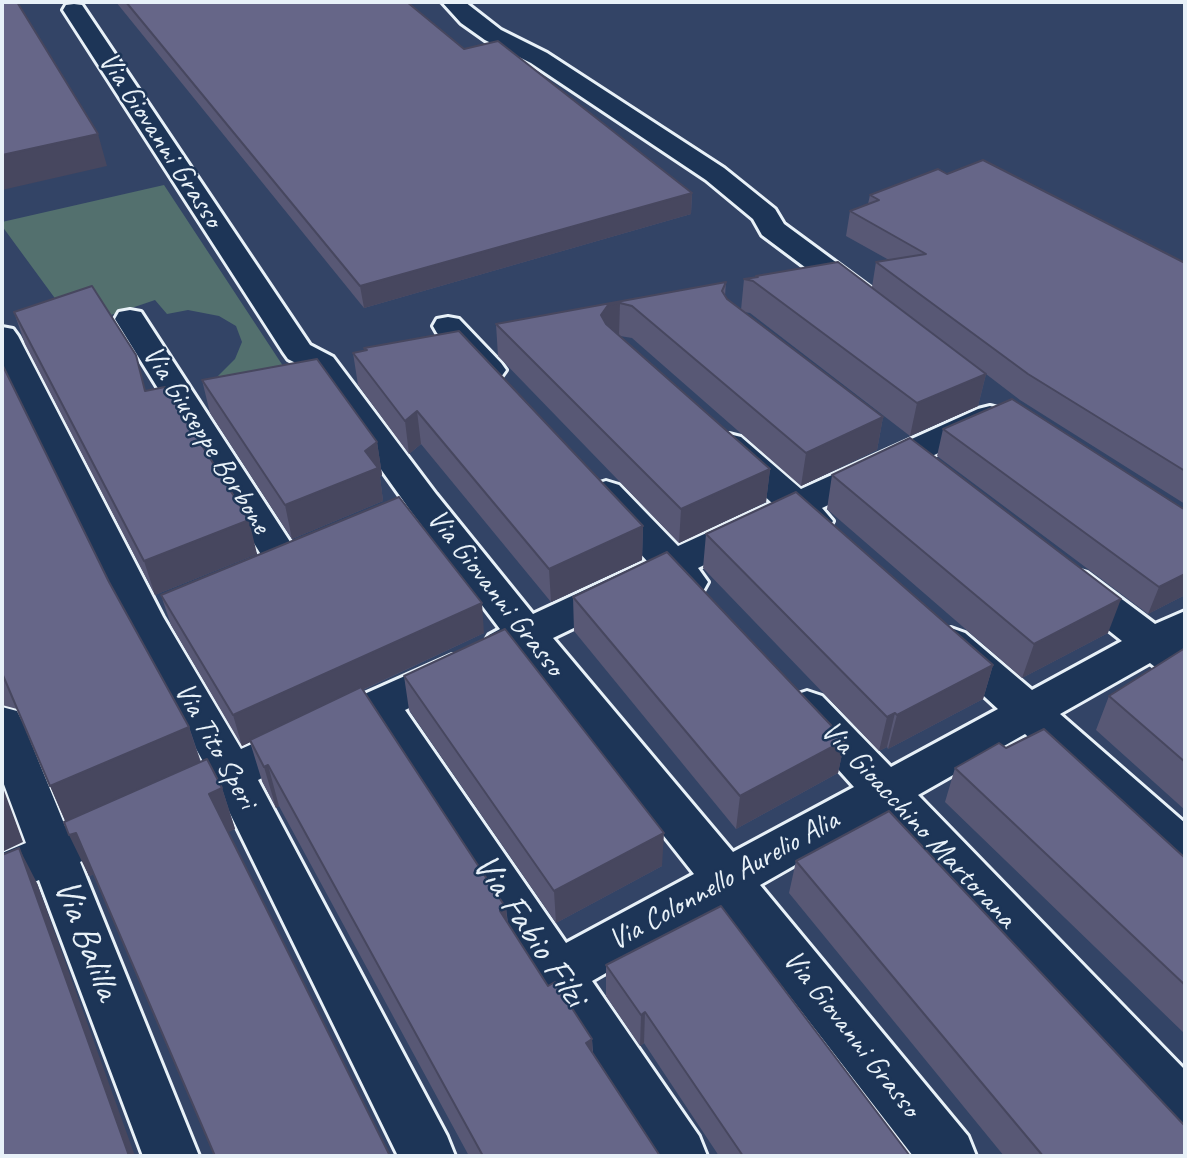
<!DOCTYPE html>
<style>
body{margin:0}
#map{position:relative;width:1187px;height:1158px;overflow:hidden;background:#346;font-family:Caveat,sans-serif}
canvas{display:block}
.frame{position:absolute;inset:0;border:4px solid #e8f1f8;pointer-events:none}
</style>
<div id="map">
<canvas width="1187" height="1158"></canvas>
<div class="frame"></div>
</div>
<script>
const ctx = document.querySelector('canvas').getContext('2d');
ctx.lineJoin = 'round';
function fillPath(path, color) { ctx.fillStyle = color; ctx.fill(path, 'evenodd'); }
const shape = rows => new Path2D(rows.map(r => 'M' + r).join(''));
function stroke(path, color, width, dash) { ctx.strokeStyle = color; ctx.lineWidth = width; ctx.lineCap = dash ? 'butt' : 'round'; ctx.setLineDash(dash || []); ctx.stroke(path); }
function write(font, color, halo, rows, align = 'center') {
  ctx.font = font + ' Caveat,sans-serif'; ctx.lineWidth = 5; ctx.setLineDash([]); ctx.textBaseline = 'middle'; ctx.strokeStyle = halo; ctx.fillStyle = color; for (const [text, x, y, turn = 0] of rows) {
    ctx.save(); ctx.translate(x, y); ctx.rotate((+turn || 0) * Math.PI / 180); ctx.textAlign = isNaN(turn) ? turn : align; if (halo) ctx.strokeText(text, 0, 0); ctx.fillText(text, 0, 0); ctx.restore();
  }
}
fillPath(shape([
 [164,185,285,369,217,377,235,359,242,342,236,326,219,316,188,310,167,314,155,300,76,327,2,226,2,222]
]), '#53706e');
const minor = shape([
 [442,2,465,2,501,30,547,53,724,168,775,209,784,224,875,291,879,297,875,303,864,306,853,303,762,235,753,219,706,180,531,63,485,40,461,23,442,2],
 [74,4,82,5,310,345,333,357,436,494,533,614,647,561,593,501,588,493,593,485,606,481,619,485,678,546,772,503,717,453,712,445,717,437,729,434,741,437,801,489,978,409,990,406,1002,409,1007,416,1002,423,822,508,833,521,828,530,815,533,802,530,793,522,698,568,708,582,703,591,689,595,675,591,667,583,553,638,733,852,854,787,792,718,786,707,792,696,807,691,822,696,891,767,998,709,937,653,931,643,937,633,951,628,965,633,1032,690,1122,641,1059,591,1054,582,1059,573,1073,569,1087,573,1155,624,1185,611,1185,643,1183,645,1185,646,1185,683,1170,679,1150,663,1060,714,1185,823,1185,871,1168,865,1025,734,918,795,1185,1070,1185,1136,1166,1128,881,816,760,885,968,1136,976,1156,913,1156,721,907,592,981,699,1136,707,1156,647,1156,371,727,258,780,447,1136,455,1156,398,1156,222,797,80,862,199,1156,143,1156,39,880,2,895,2,853,26,843,2,779,2,707,17,711,23,723,65,826,205,765,124,618,2,367,2,327,13,329,18,336,163,617,241,749,452,655,467,659,473,670,467,681,405,710,566,943,694,874,520,654,503,660,489,655,483,645,489,635,500,629,410,510,311,371,288,359,283,352,63,10,66,5,74,4],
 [130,310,141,312,296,551,302,560,296,569,283,573,270,569,115,319,119,312,130,310],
 [448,317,459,319,501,363,506,370,501,377,490,380,479,377,437,333,433,326,437,319,448,317]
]);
stroke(minor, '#e8f1f8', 6);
fillPath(minor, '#1d3557');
fillPath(shape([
 [116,2,407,2,464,49,692,193,691,214,364,308],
 [947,174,1185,263,1185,504,1020,400,986,374,978,406,910,436,750,313,744,312,883,417,877,450,801,486,632,338,620,336,770,469,766,502,679,543,498,356,496,324,726,282,725,296,727,299,741,310,744,279,756,277,756,276,872,287,876,262,889,260,846,236,850,211,868,204,870,195],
 [14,312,146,391,257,554,155,595,25,344],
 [364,348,643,526,642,560,551,602,421,444,409,454,358,385,353,353,365,351],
 [2,364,109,582,189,727,201,762,222,788,235,829,89,876,17,709,2,705],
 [202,380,377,442,382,475,380,477,383,501,292,539,210,413],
 [943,429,1185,509,1185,595,1148,614,937,456],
 [832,475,1108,633,1022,678,827,509],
 [706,534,993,665,983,699,888,749,887,747,879,751,703,568],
 [161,595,484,633,363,690,506,908,508,923,548,986,592,1039,593,1053,660,1156,469,1156,279,806,276,808,262,781,250,742,242,746,171,625],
 [573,597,845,740,838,773,736,829,574,631],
 [1185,648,1185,810,1096,730,1109,696],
 [404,676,662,866,556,923,409,710],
 [1006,748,1185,858,1185,1034,945,802,955,768],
 [796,861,1185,1156,1004,1156,789,893],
 [606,965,910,1156,719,1156,644,1043,640,1046,606,996]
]), '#585875');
fillPath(shape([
 [98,134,107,166,2,190,2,155],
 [692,193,691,214,364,308,360,286],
 [620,303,619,335,608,337,601,315,608,305],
 [986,374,978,406,910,436,917,403],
 [417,411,421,444,409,454,405,421],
 [883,417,877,450,801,486,806,453],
 [377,442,382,475,380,477,383,501,292,539,285,505],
 [770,469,766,502,679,543,681,509],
 [249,520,257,554,155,595,144,561],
 [643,526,642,560,551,602,549,569],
 [1185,574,1185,595,1148,614,1159,587],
 [1121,599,1108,633,1022,678,1034,644],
 [482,603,484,633,242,746,233,715],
 [993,665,983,699,888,749,897,715],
 [895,713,887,747,879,751,887,717],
 [189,727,201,764,66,823,50,786],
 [845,740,838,773,736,829,740,796],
 [268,765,279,806,276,808,264,767],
 [2,785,23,842,2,852],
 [222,788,235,829,223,835,209,794],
 [76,833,95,874,89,876,69,835],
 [664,833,662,866,556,923,554,891],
 [19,848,37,883,135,1156,129,1156],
 [506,908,510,948,500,911],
 [645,1012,644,1043,640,1046,641,1015],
 [592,1039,593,1076,586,1043]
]), '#47475f');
const building = shape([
 [2,2,17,2,98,134,2,155,2,2],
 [126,2,407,2,464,49,498,41,692,193,360,286,126,2],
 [983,160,1185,263,1185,471,1028,374,876,262,926,254,850,211,879,200,870,195,938,169,947,174,983,160],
 [838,262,986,374,917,403,753,281,744,279,758,277,756,276,838,262],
 [726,282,722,291,727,299,883,417,806,453,632,306,620,303,608,305,601,315,606,324,770,469,681,509,496,324,726,282],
 [92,286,136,355,145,391,165,387,249,520,144,561,14,312,92,286],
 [459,331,643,526,549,569,417,411,405,421,353,353,367,350,364,348,459,331],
 [317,359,377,442,365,451,378,468,285,505,202,380,317,359],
 [2,364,109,582,189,727,50,786,2,673,2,364],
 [1012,399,1182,508,1185,509,1185,574,1159,587,943,429,1012,399],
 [910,438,1121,599,1034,644,832,475,910,438],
 [796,492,993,665,897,715,895,713,887,717,706,534,796,492],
 [399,497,482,603,233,715,161,595,399,497],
 [667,552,845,740,740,796,573,597,667,552],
 [505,629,664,833,554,891,404,676,505,629],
 [1185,648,1185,762,1109,696,1185,648],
 [361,687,506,908,500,911,548,986,555,982,592,1039,586,1043,660,1156,483,1156,268,765,264,767,250,740,361,687],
 [1044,729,1185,858,1185,985,955,768,999,743,1006,748,1044,729],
 [207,759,222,788,209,794,390,1156,215,1156,76,833,69,835,64,822,207,759],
 [889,811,1185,1126,1185,1156,1043,1156,796,861,889,811],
 [19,848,129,1156,2,1156,2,855,19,848],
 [721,906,910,1156,743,1156,645,1012,641,1015,606,965,721,906]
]);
fillPath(building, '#668');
stroke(building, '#47475f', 2);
write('30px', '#e8f1f8', '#1d3557', [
 ["Via Giovanni Grasso",160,140,57],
 ["Via Giuseppe Borbone",206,440,58],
 ["Via Giovanni Grasso",495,593,52],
 ["Via Tito Speri",215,746,61],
 ["Via Gioacchino Martorana",918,825,47],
 ["Via Colonnello Aurelio Alia",724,881,-29],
 ["Via Giovanni Grasso",851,1034,52]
]);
write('37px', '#e8f1f8', '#1d3557', [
 ["Via Fabio Filzi",529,931,56],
 ["Via Balilla",86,940,69]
]);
</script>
